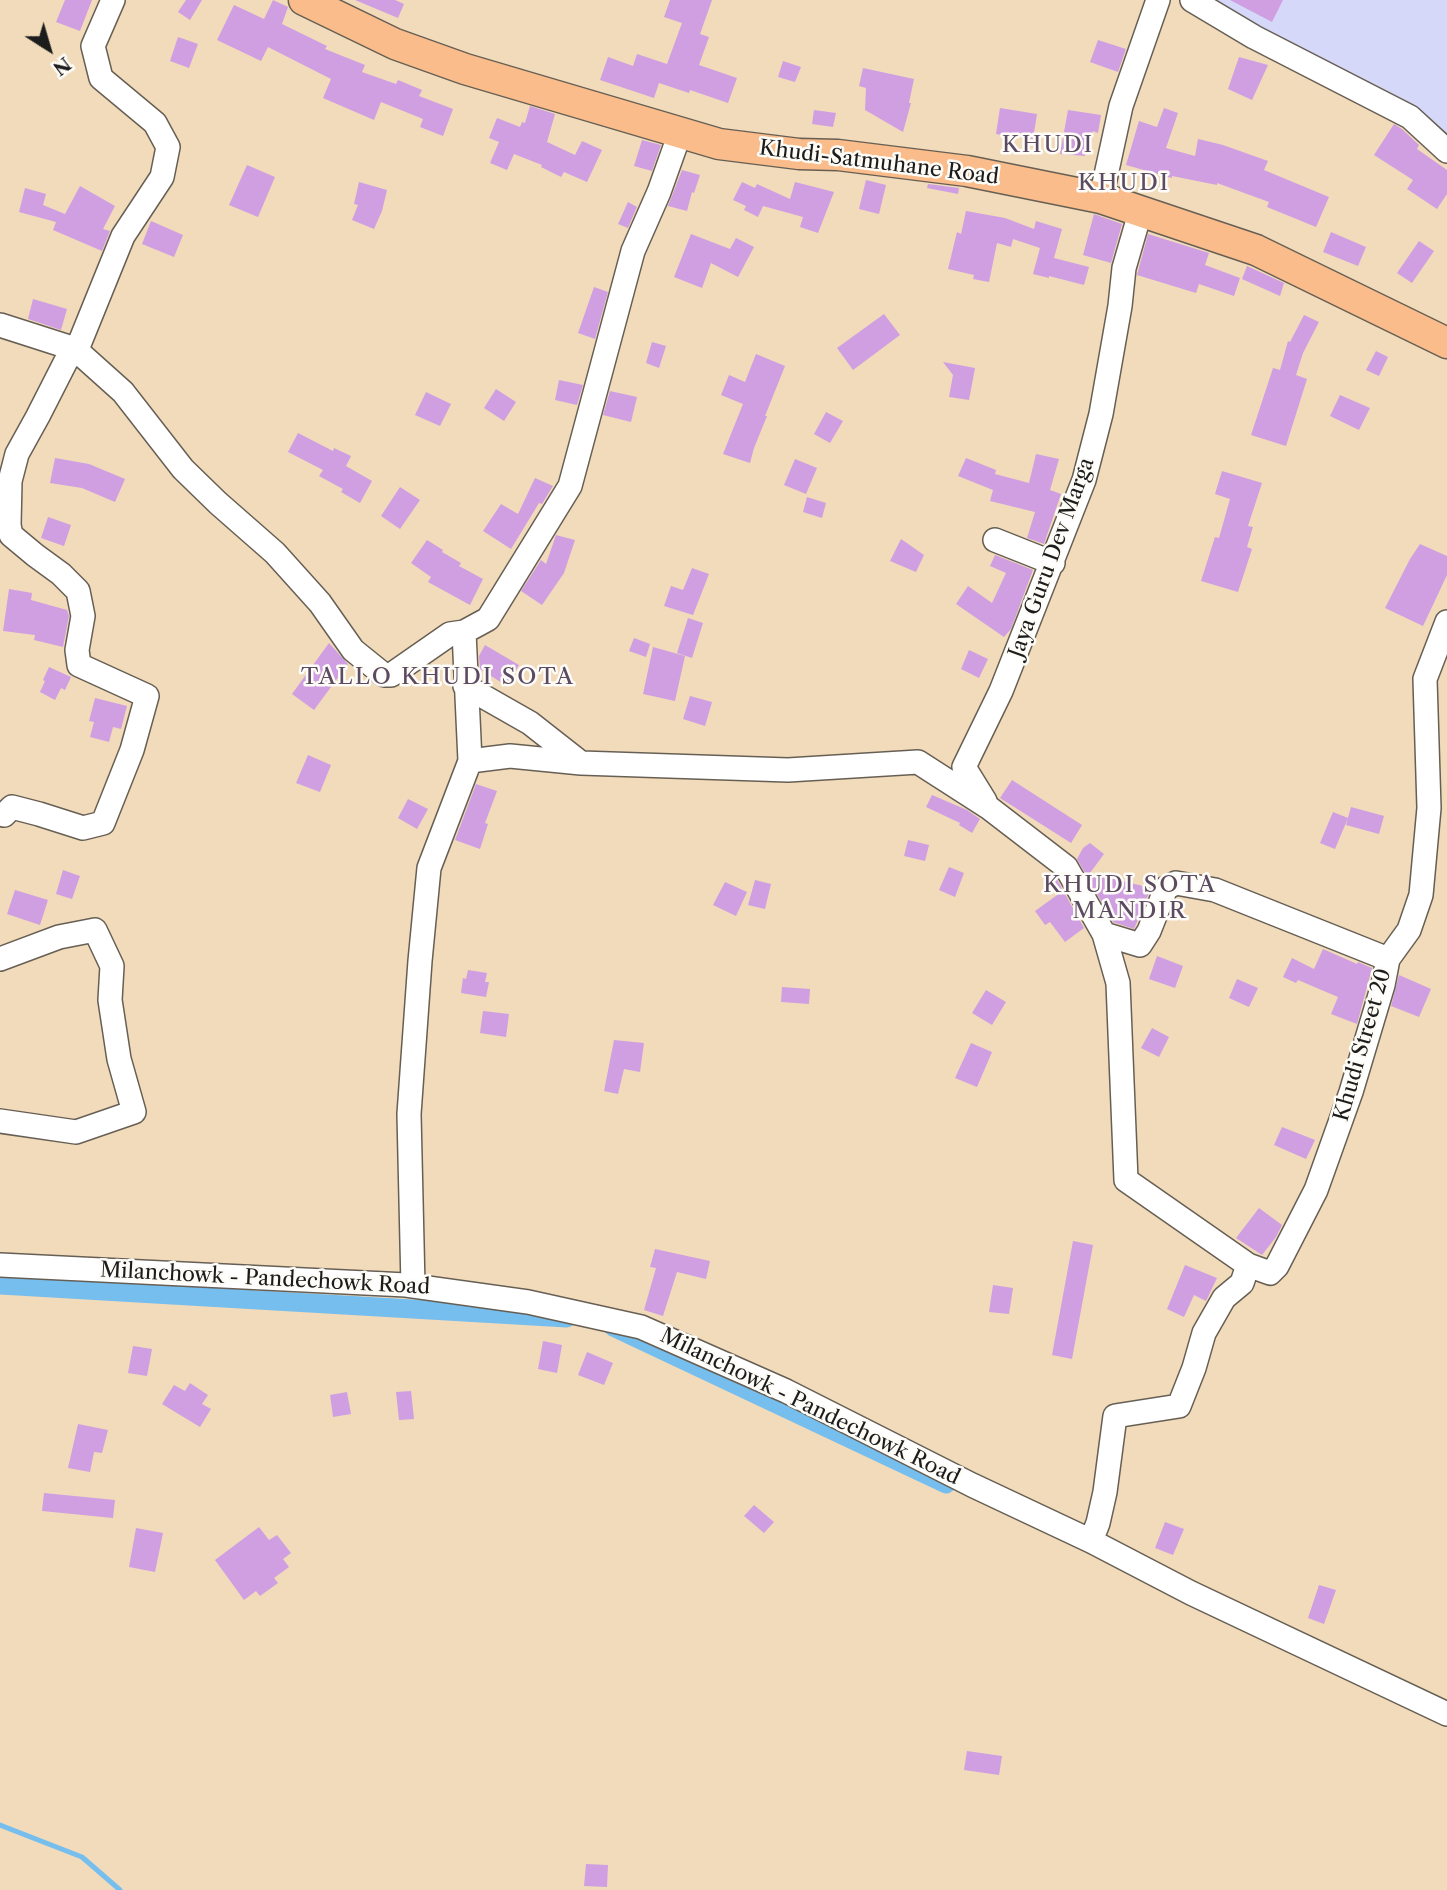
<!DOCTYPE html>
<style>
body{margin:0}
#map{position:relative;width:1447px;height:1890px;overflow:hidden;background:#f1dbbb;font-family:"Libre Caslon Text",serif}
canvas{display:block}
.north{position:absolute;left:14px;top:14px;width:70px;height:70px;-webkit-text-stroke:5px #fdfcf7;paint-order:stroke;rotate:143deg;font-size:19px;font-weight:700;line-height:28px;text-align:center;color:#1c1c1c}
.north::after{content:'';display:block;margin:auto;width:24px;height:32px;background:#1c1c1c;clip-path:polygon(50% 0,100% 100%,50% 72%,0 100%)}
</style>
<div id="map">
<canvas width="1447" height="1890"></canvas>
<div class="north">N</div>
</div>
<script>
const ctx = document.querySelector('canvas').getContext('2d');
ctx.lineJoin = 'round';
function fillPath(path, color) { ctx.fillStyle = color; ctx.fill(path, 'evenodd'); }
const shape = rows => new Path2D(rows.map(r => 'M' + r).join(''));
function stroke(path, color, width, dash) { ctx.strokeStyle = color; ctx.lineWidth = width; ctx.lineCap = dash ? 'butt' : 'round'; ctx.setLineDash(dash || []); ctx.stroke(path); }
function write(font, color, halo, rows, align = 'center') {
  ctx.font = font + ' "Libre Caslon Text",serif'; ctx.lineWidth = 5; ctx.setLineDash([]); ctx.textBaseline = 'middle'; ctx.strokeStyle = halo; ctx.fillStyle = color; for (const [text, x, y, turn = 0] of rows) {
    ctx.save(); ctx.translate(x, y); ctx.rotate((+turn || 0) * Math.PI / 180); ctx.textAlign = isNaN(turn) ? turn : align; if (halo) ctx.strokeText(text, 0, 0); ctx.fillText(text, 0, 0); ctx.restore();
  }
}
fillPath(shape([
 [1215,0,1447,0,1447,143,1407,102,1279,40]
]), '#d5d8f9');
stroke(shape([
 [0,1825,82,1857,120,1890]
]), '#76beee', 5);
stroke(shape([
 [0,1285,567,1318],
 [613,1327,946,1484]
]), '#76beee', 19);
fillPath(shape([
 [65,0,92,0,80,31,56,22],
 [186,0,202,0,190,20,178,12],
 [273,0,288,7,282,24,327,46,325,49,365,65,362,72,396,84,398,80,422,90,419,96,453,109,443,136,420,127,423,119,381,102,374,120,323,98,331,79,268,47,261,61,217,40,234,5,264,19],
 [355,0,395,0,404,4,398,18],
 [670,0,712,0,700,34,709,37,699,65,737,78,728,103,690,90,689,93,659,83,654,98,600,80,608,57,633,66,637,54,667,64,682,23,664,17],
 [1230,0,1283,0,1272,22],
 [178,37,198,44,189,68,170,61],
 [1098,40,1126,49,1118,72,1090,62],
 [1239,57,1268,65,1252,100,1228,89],
 [783,61,801,67,795,82,778,77],
 [863,68,914,79,909,103,911,103,903,132,865,110,866,88,859,86],
 [530,106,555,114,547,142,575,155,582,141,602,150,587,182,564,172,561,177,541,167,542,165,514,154,507,170,490,163,499,142,489,138,497,118,520,127,522,122,525,123],
 [1000,108,1037,114,1033,139,996,134],
 [1164,108,1178,113,1166,148,1195,156,1198,139,1223,145,1268,161,1264,170,1329,197,1316,227,1267,207,1269,202,1217,183,1217,185,1172,176,1172,178,1126,165,1139,121,1157,127],
 [814,110,836,113,833,127,812,124],
 [1068,110,1101,115,1098,133,1093,131,1085,156,1060,154],
 [1394,124,1402,129,1419,145,1417,149,1447,170,1447,194,1437,209,1407,189,1413,180,1374,155],
 [642,140,661,145,652,171,634,166],
 [247,165,275,177,258,217,229,205],
 [682,170,700,175,694,193,692,192,687,211,668,206],
 [866,180,886,185,879,214,859,209],
 [359,182,387,190,382,211,374,229,352,220,358,205,354,204],
 [742,182,755,188,757,184,790,199,795,182,834,192,818,233,800,227,803,217,763,206,758,217,744,210,746,206,733,200],
 [928,184,959,188,958,194,927,188],
 [80,186,115,206,103,229,110,231,102,251,53,230,56,222,19,212,25,188,46,194,43,205,65,214],
 [628,202,637,207,628,228,618,224],
 [966,211,1005,218,1034,229,1036,221,1062,229,1054,258,1089,267,1084,285,1049,276,1049,278,1033,274,1040,248,1013,239,1011,247,997,243,989,282,973,279,974,275,948,269,957,232,961,234],
 [1094,214,1122,224,1111,263,1083,255],
 [151,221,183,235,174,257,142,244],
 [1331,232,1366,247,1358,266,1323,252],
 [691,234,730,249,736,238,754,247,738,277,711,263,702,288,674,277],
 [1148,234,1209,253,1205,265,1240,278,1234,296,1199,284,1196,293,1137,275],
 [1419,241,1434,251,1412,283,1397,273],
 [1247,266,1284,283,1280,296,1242,279],
 [594,287,608,292,595,339,578,333],
 [33,299,67,309,61,330,28,319],
 [884,314,900,335,853,370,837,348],
 [1304,315,1319,322,1303,353,1296,375,1307,379,1286,446,1251,435,1273,368,1280,370,1288,341,1290,342],
 [652,342,666,346,659,368,646,363],
 [1376,351,1388,357,1379,376,1366,370],
 [756,354,785,366,765,416,767,416,754,448,750,463,723,454,743,404,721,395,729,375,745,382],
 [943,362,975,368,969,400,949,397,953,375],
 [559,380,583,385,577,405,555,400],
 [496,389,516,402,504,421,484,408],
 [610,391,637,397,631,422,603,415],
 [426,392,451,404,440,426,415,415],
 [1340,395,1370,408,1359,430,1330,416],
 [826,412,843,421,830,443,814,434],
 [298,433,333,451,334,448,351,456,346,466,372,481,360,503,341,492,343,489,319,476,323,470,288,452],
 [1036,454,1059,459,1050,490,1061,494,1044,544,1027,538,1035,512,990,501,993,490,958,476,966,458,996,470,995,474,1029,483],
 [55,458,89,464,125,479,115,502,82,488,50,483],
 [795,459,817,468,806,494,784,485],
 [1222,471,1262,483,1248,526,1253,527,1247,547,1252,549,1238,592,1201,581,1215,537,1219,538,1230,499,1215,494],
 [535,478,553,486,542,504,539,503,511,549,483,531,501,504,518,514],
 [400,487,420,500,400,529,381,516],
 [807,497,826,503,822,518,803,512],
 [48,517,71,525,64,546,41,538],
 [556,535,575,540,564,573,542,605,521,591,541,560,546,564],
 [901,539,924,555,916,572,890,561],
 [427,540,443,550,442,552,461,563,459,566,483,579,470,605,428,582,431,577,411,563],
 [1420,544,1447,556,1447,575,1423,626,1385,608,1410,559],
 [995,555,1033,570,1011,629,1004,637,956,604,968,586,992,603,1006,573,990,566],
 [692,568,709,574,693,615,664,606,671,586,683,590],
 [9,589,32,593,31,600,67,610,69,616,63,647,34,640,35,635,3,631],
 [688,618,703,623,692,658,677,653],
 [634,638,650,644,646,657,629,651],
 [329,643,348,664,314,710,292,694],
 [485,645,519,665,507,686,480,669,479,656],
 [653,647,685,656,675,701,643,694],
 [969,650,988,659,979,678,961,669],
 [49,667,71,677,65,690,61,688,55,700,40,692,45,681,43,680],
 [690,696,712,702,705,726,683,719],
 [95,698,127,706,121,729,113,727,109,742,90,737,94,722,89,721],
 [308,755,331,765,320,792,296,783],
 [1012,780,1082,825,1071,843,1000,798],
 [476,784,497,791,485,823,488,824,480,849,455,840],
 [932,795,967,810,980,819,972,833,959,825,960,823,926,807],
 [408,799,428,809,417,829,398,818],
 [1351,807,1384,816,1379,834,1346,825],
 [1333,812,1348,818,1335,849,1320,843],
 [908,840,929,845,925,861,904,856],
 [1090,843,1104,854,1090,873,1151,888,1134,929,1113,922,1077,859,1083,848],
 [949,867,964,873,955,897,939,890],
 [63,870,80,876,72,899,56,894],
 [1051,873,1055,876,1084,928,1065,942,1050,922,1045,925,1035,911,1060,893,1047,875],
 [755,880,771,884,765,909,748,905],
 [725,882,747,892,736,916,713,905],
 [15,890,48,900,40,925,7,914],
 [1323,949,1357,964,1358,962,1372,968,1357,1024,1331,1014,1338,997,1298,980,1296,983,1283,977,1292,958,1314,969],
 [1157,956,1183,966,1175,988,1149,979],
 [468,970,487,973,485,982,489,982,486,997,461,993,463,978,466,979],
 [1399,975,1431,989,1419,1017,1391,1006],
 [1237,979,1258,988,1249,1007,1229,998],
 [782,987,810,989,809,1004,781,1002],
 [986,990,1006,1002,992,1025,972,1013],
 [483,1011,509,1014,506,1037,480,1033],
 [1152,1028,1169,1037,1159,1057,1141,1048],
 [614,1040,644,1043,640,1072,624,1069,618,1094,604,1091],
 [971,1043,992,1052,977,1087,955,1078],
 [1282,1127,1315,1140,1306,1159,1274,1145],
 [1259,1208,1282,1225,1276,1237,1262,1255,1236,1238],
 [1073,1241,1093,1245,1072,1359,1052,1355],
 [655,1249,710,1261,706,1279,677,1272,663,1316,644,1310,656,1268,650,1267],
 [1185,1265,1217,1278,1206,1301,1194,1295,1184,1317,1167,1309],
 [993,1285,1013,1288,1009,1314,989,1312],
 [543,1341,562,1345,557,1373,538,1369],
 [133,1346,152,1349,147,1376,128,1373],
 [587,1352,613,1363,604,1385,578,1375],
 [190,1383,208,1395,202,1404,211,1409,200,1427,162,1404,174,1385,185,1391],
 [411,1391,414,1419,399,1420,396,1392],
 [347,1392,351,1414,333,1417,330,1395],
 [78,1424,108,1430,102,1453,94,1452,90,1472,68,1468],
 [44,1493,115,1500,113,1518,42,1511],
 [754,1505,774,1522,764,1533,744,1516],
 [1165,1522,1184,1529,1173,1555,1155,1548],
 [259,1527,269,1540,277,1535,291,1553,283,1559,289,1567,274,1578,278,1583,260,1596,256,1591,244,1600,215,1560],
 [136,1528,163,1533,155,1572,129,1567],
 [1319,1585,1336,1590,1324,1624,1308,1618],
 [967,1751,1002,1756,999,1775,964,1770],
 [586,1864,608,1865,607,1887,584,1886]
]), '#cf9fe2');
const minor = shape([
 [1192,0,1254,37,1410,117,1447,151],
 [1101,198,1121,106,1158,0],
 [0,325,75,349,80,342,123,236,162,177,168,147,155,123,101,78,93,46,113,0],
 [995,540,1053,563],
 [465,686,530,723,581,763],
 [470,761,510,756,581,763,788,770,918,762,988,807,1066,867,1104,934,1118,983,1126,1180,1248,1265,1270,1273,1277,1266,1316,1190,1351,1092,1383,985,1388,959,1409,930,1421,895,1429,808,1425,679,1447,622],
 [985,801,964,767,1001,691,1084,480,1101,414,1120,306,1124,268,1140,213],
 [4,815,12,807,39,814,83,828,103,823,132,750,147,696,79,665,77,650,83,616,78,591,61,574,35,555,11,535,9,525,10,481,17,454,38,416,66,361,75,349,123,392,183,469,218,503,275,553,320,603,353,650,384,675,391,675,450,634,464,632],
 [1104,934,1140,945,1149,931,1166,888,1176,883,1215,890,1388,959],
 [0,959,59,937,95,930,112,966,110,1000,119,1059,134,1112,76,1132,0,1121],
 [0,1265,406,1285,528,1302,641,1327,786,1391,972,1485,1091,1541,1191,1593,1447,1714],
 [413,1286,409,1114,420,961,429,868,470,761,464,632,488,619,570,486,633,251,659,192,680,133],
 [1091,1541,1098,1523,1105,1492,1115,1416,1179,1406,1194,1368,1204,1333,1224,1298,1242,1283,1248,1265]
]);
const major = shape([
 [304,0,395,44,465,69,719,144,799,154,838,155,967,171,1101,198,1256,250,1447,343]
]);
stroke(minor, '#675f54', 26);
stroke(major, '#675f54', 33);
stroke(minor, '#fff', 23);
stroke(major, '#f9bc8a', 30);
write('21px', '#1c1c1c', '#fdfcf7', [
 ["Khudi-Satmuhane Road",879,163,7],
 ["Jaya Guru Dev Marga",1052,558,-70],
 ["Khudi Street 20",1363,1045,-74],
 ["Milanchowk - Pandechowk Road",265,1279,3],
 ["Milanchowk - Pandechowk Road",810,1407,26]
]);
ctx.letterSpacing = '2px';
write('23px', '#5b4a61', '#fdfcf7', [
 ["KHUDI",1048,145],
 ["KHUDI",1124,183],
 ["TALLO KHUDI SOTA",438,677],
 ["KHUDI SOTA",1130,885],
 ["MANDIR",1130,911]
]);
ctx.letterSpacing = '0px';
</script>
